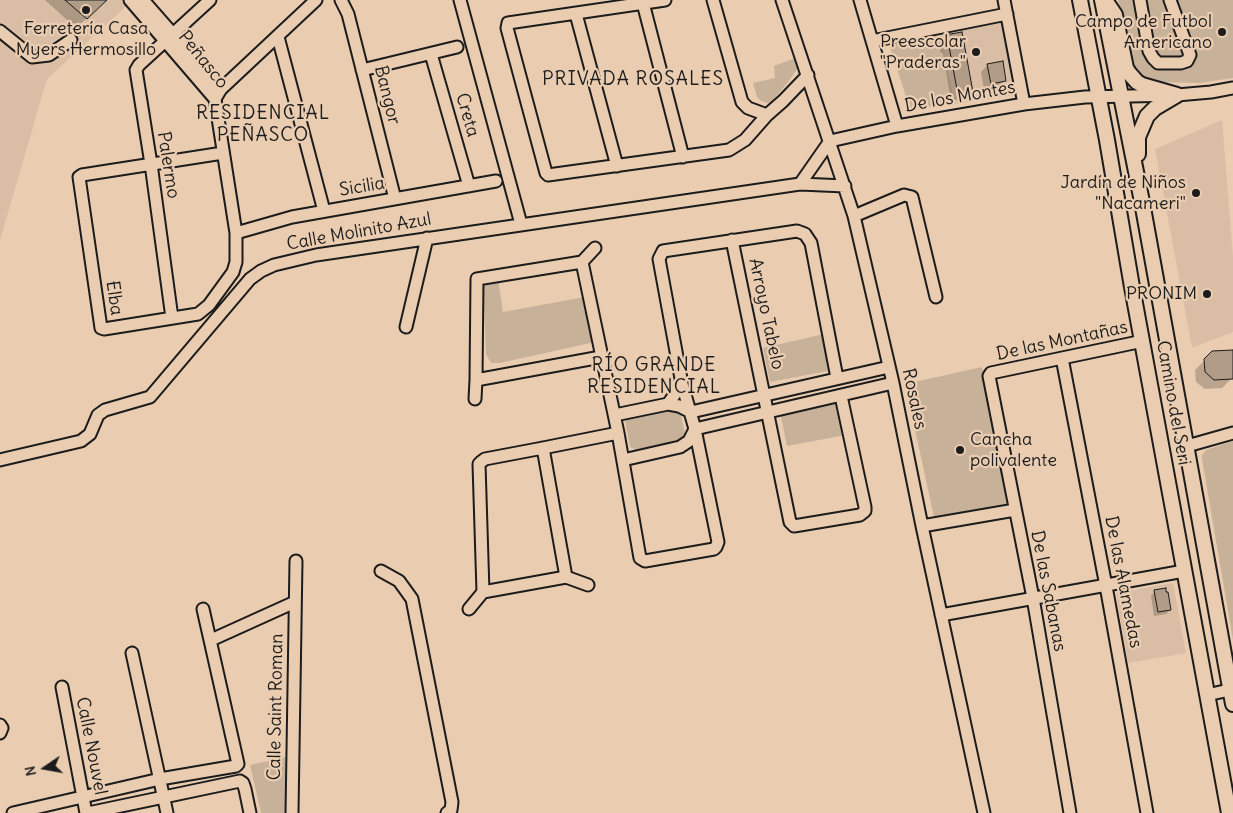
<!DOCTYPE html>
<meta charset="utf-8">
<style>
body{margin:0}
#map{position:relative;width:1233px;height:813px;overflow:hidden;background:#eacdb1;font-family:Delius,sans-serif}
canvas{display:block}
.north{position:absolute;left:20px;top:743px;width:50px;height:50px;-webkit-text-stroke:4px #eacdb1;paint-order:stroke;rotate:258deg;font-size:14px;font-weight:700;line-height:20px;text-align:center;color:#1c1c1c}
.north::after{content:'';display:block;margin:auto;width:18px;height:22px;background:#1c1c1c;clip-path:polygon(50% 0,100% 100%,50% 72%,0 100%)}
</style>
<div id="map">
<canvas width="1233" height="813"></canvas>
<div class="north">N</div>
</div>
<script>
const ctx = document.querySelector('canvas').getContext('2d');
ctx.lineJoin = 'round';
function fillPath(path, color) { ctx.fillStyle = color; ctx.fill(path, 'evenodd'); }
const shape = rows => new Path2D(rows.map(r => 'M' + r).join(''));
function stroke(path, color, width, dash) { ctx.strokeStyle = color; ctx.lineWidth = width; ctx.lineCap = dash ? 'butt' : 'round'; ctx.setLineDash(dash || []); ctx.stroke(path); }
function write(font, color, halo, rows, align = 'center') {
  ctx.font = font + ' Delius,sans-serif'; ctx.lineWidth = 4.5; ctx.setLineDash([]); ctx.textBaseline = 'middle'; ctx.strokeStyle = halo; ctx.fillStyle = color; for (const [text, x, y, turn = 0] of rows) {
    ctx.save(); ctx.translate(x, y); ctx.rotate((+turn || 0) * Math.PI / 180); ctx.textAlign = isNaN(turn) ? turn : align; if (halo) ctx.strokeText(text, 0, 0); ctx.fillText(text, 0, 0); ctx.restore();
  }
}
fillPath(shape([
 [0,0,133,0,47,79,0,240],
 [1002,22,1017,95,955,104,940,34],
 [1222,120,1233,257,1233,332,1192,348,1155,149],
 [1173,583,1186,653,1128,663,1116,593]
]), '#d9bea5');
fillPath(shape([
 [1118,0,1233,0,1233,78,1199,83,1161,82,1144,78,1136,71,1131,63],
 [940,34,955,104,910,109,889,44],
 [795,58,798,68,788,82,772,101,768,103,761,101,757,97,753,83,775,78,774,66],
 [498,278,503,312,585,297,595,342,500,363,491,363,486,354,483,281],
 [824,334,831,366,828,371,770,382,763,348],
 [982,367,1007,504,934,517,905,384],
 [838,399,846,435,787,446,780,412],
 [671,406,680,412,685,433,680,442,639,451,630,447,625,420,631,415],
 [1233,441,1233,640,1202,459,1202,455,1206,450],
 [287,757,285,813,261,813,250,765]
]), '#c8b199');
fillPath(shape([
 [45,0,106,0,76,28],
 [946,37,972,91,965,98,951,101,943,53,941,53,939,43],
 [988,65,1005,80,998,87,984,90,981,72],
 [1213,352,1233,353,1233,377,1222,388,1205,389,1196,382,1195,370],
 [1155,591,1170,610,1166,614,1154,616,1151,596]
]), '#0003');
const building = shape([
 [65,0,107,0,87,19,65,0],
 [962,32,973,92,958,95,949,46,948,47,945,35,962,32],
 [1003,61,1006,81,991,84,987,64,1003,61],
 [1233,350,1233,379,1214,380,1205,372,1204,359,1212,351,1233,350],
 [1166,588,1166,592,1168,592,1171,610,1158,612,1154,590,1166,588]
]);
fillPath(building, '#b19c88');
stroke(building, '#1c1c1c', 1);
const minor = shape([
 [130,0,215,99,236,233,236,262,233,272,209,305,198,314,104,329,101,328,79,177,82,175,223,153],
 [143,0,221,89],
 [341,0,348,14,395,199],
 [460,0,521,224],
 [665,0,508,23,507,28,546,173,548,175,729,150,745,140,767,115,783,101,808,75],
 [713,0,742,102,748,108,767,115],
 [782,0,854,216,893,383,922,526,984,813],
 [860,0,897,126],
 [1004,0,1024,104],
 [1140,0,1149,51,1153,58,1158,63,1181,63,1187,61,1190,55,1170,0],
 [643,3,683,157],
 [576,14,617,166],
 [0,31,32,57,49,55,71,40],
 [278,37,324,211],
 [872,41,1007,14],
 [431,54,469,186],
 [362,70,457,47],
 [215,99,221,89,316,0],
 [800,184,830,141,897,126,1024,104,1085,97,1177,95,1211,92,1233,88],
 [854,216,904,195,912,197,936,297],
 [236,233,292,217,496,181],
 [732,240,790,522,794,526,860,515,865,511,865,507,841,396],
 [582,262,595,248],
 [172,318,151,164,136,70,139,65,210,0],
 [406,327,427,238],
 [601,357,476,380,477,279,582,262,618,433,640,558,645,561,714,549,716,547,718,542,695,429,682,384,659,259,663,251,797,231,805,234,811,243,837,378],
 [1062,358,1106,586,1147,813],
 [475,399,476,380],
 [668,404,682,384],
 [615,415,668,404,679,406,691,412,889,367],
 [1187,446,1233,433],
 [543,448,566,577,483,592,479,464,481,462,485,459,543,448,618,433],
 [0,460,81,441,90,434,98,415,105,410,150,397,250,279,261,271,274,265,316,255,800,184,845,186],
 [623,460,680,447,689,441,695,429,893,383],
 [922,526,1015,510],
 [381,571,399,581,412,599,452,802,451,810,447,813],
 [566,577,588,585],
 [469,609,483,592],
 [941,615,1184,571],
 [211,640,295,602],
 [132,653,167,813],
 [62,687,86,813],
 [1207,695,1233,689],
 [0,725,2,728,0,733],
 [13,813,160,779,236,766,238,764,203,609],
 [88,813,240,781,243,783,245,789,250,813],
 [292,813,296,561],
 [1070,813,1033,598,989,376,991,373,1143,341]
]);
const major = shape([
 [1080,0,1107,140,1132,287,1229,813],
 [1102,0,1142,202,1233,704],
 [1105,0,1115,15,1126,68,1129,73,1137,82,1142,85,1177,95],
 [1138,154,1138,137,1147,116,1155,108,1177,95]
]);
stroke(minor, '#1c1c1c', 15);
stroke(major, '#1c1c1c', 18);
stroke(minor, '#eacdb1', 11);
stroke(major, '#eacdb1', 14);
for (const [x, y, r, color] of [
 [86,10,5,"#1c1c1c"],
 [1222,32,5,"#1c1c1c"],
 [976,52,5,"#1c1c1c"],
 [1196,193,5,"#1c1c1c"],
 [1207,294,5,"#1c1c1c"],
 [960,450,5,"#1c1c1c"]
]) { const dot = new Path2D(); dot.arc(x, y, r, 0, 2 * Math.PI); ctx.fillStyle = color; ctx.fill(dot); stroke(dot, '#eacdb1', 2); }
write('18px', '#1c1c1c', '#eacdb1', [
 ["Campo de Futbol",1212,22],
 ["Americano",1212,43],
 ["Ferretería Casa",86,29,"center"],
 ["Myers Hermosillo",86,50,"center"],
 ["Preescolar",966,42],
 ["\"Praderas\"",966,63],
 ["Jardín de Niños",1186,183],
 ["\"Nacameri\"",1186,204],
 ["PRONIM",1197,294],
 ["Cancha",970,440,"left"],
 ["polivalente",970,461,"left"]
], 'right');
write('18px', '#1c1c1c', '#eacdb1', [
 ["Peñasco",203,60,51],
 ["Bangor",387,95,76],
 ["De los Montes",960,97,-10],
 ["Creta",467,115,74],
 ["Palermo",168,165,81],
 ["Sicilia",362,187,-9],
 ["Calle Molinito Azul",359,232,-10],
 ["Elba",114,298,82],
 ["Arroyo Tabelo",766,314,78],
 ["De las Montañas",1062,341,-12],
 ["Rosales",914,399,78],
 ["Camino del Seri",1173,403,80],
 ["De las Alamedas",1123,582,79],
 ["De las Sabanas",1048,591,79],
 ["Calle Saint Roman",276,707,-89],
 ["Calle Nouvel",91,746,79]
]);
ctx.letterSpacing = '1px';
write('19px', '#1c1c1c', '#eacdb1', [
 ["PRIVADA ROSALES",633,80],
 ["RESIDENCIAL",263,114],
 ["PEÑASCO",263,136],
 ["RÍO GRANDE",654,366],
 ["RESIDENCIAL",654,388]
]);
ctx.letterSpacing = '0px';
</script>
